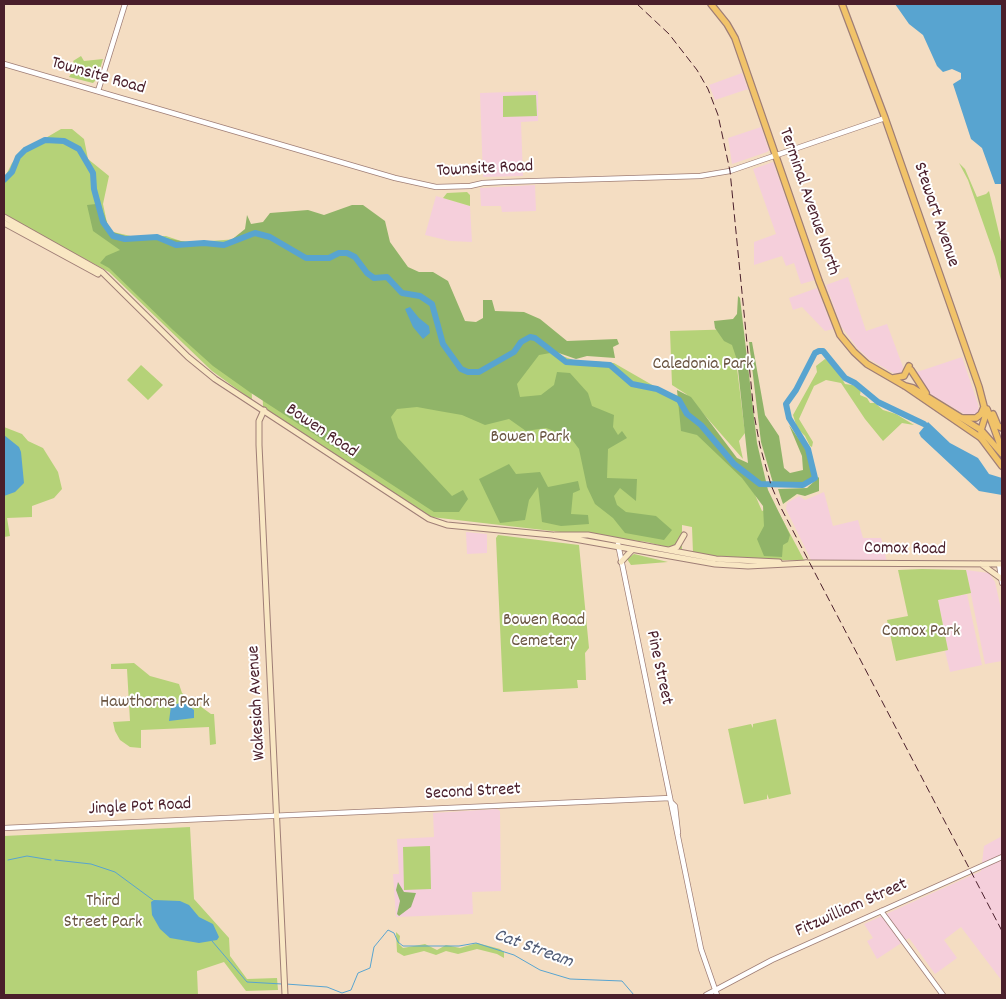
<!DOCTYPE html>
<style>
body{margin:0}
#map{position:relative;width:1006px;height:999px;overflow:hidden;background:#f4ddc2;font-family:Dekko,sans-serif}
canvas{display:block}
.frame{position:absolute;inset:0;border:5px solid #4a1f2b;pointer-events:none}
</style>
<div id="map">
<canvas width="1006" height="999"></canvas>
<div class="frame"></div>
</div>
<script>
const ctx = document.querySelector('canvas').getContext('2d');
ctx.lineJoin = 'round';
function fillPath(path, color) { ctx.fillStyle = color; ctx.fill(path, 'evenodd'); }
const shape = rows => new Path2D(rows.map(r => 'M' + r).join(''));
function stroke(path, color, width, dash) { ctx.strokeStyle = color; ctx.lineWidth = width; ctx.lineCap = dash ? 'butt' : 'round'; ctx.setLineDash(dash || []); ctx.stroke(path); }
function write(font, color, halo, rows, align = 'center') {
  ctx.font = font + ' Dekko,sans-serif'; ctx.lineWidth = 4; ctx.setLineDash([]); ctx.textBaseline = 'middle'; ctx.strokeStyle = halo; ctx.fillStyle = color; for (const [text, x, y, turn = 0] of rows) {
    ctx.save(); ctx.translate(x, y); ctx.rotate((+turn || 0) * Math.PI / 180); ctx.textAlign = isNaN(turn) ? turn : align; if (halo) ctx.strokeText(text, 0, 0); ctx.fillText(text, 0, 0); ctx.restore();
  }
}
fillPath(shape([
 [742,73,748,89,715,100,709,85],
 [538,91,538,121,521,122,523,176,483,177,480,93],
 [761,127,769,150,767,152,732,164,728,138],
 [773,162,815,280,801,284,794,263,786,266,782,256,754,265,754,242,776,234,753,169],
 [535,185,536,211,502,212,501,206,481,206,480,188],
 [436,196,470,206,472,242,450,241,425,235],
 [848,277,866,331,887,324,903,367,902,374,899,375,893,373,869,359,858,349,841,326,826,285],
 [817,288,833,329,825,331,802,307,793,310,789,298],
 [962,357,978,404,979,411,975,415,964,414,932,395,925,389,917,372],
 [824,492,833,526,858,520,863,538,881,538,887,562,812,562,786,509,787,503,799,496,805,500],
 [466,532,487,534,487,553,467,554],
 [966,570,989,573,995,582,1002,613,1002,661,985,664],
 [967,594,982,665,950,672,945,651,948,650,938,600],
 [497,809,500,811,501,891,472,892,473,914,396,917,393,874,399,874,397,839,434,837,433,813],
 [1002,836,1002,981,961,927,944,940,957,958,935,974,909,938,877,959,867,941,873,938,864,924,981,871,984,846]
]), '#f5cfdb');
fillPath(shape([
 [81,56,84,61,103,59,97,79,93,83,69,77,76,66,73,61],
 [536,95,537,116,503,117,503,96],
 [61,129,72,129,84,139,88,159,109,176,103,204,108,228,113,232,135,237,166,236,181,241,195,242,238,239,443,330,547,347,554,353,579,362,591,361,614,363,661,390,679,396,753,490,762,511,772,507,776,514,779,513,804,560,724,561,693,553,692,527,682,525,682,551,647,542,431,517,263,407,262,376,251,369,252,400,212,371,109,272,4,215,4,179,12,163,27,149],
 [959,163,965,169,977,197,986,194,989,191,1002,246,1002,284,995,257,968,180],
 [467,192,470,195,470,206,443,198,447,193],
 [741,329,742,342,736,360,745,433,739,441,743,459,686,394,672,385,670,331],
 [825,359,831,361,845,384,859,386,861,389,860,395,867,398,870,403,875,403,883,410,896,414,914,425,902,423,883,441,865,419,841,383,826,380,814,386,799,419,813,442,812,447,810,446,805,436,797,428,793,415,817,372,816,366],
 [141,365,163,385,148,400,127,380],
 [4,427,22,434,28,441,43,448,58,472,62,489,54,498,32,506,32,517,7,518,10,536,4,537],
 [498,535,579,545,589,648,585,653,586,680,577,680,578,688,503,692,496,538],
 [634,554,668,562,631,565,627,559],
 [922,569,966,570,971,593,938,600,948,650,896,661,887,620,908,616,898,570],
 [134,663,150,676,179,684,182,693,211,714,214,714,216,744,210,745,209,727,141,730,141,748,130,747,120,740,115,731,113,722,130,721,127,669,111,669,111,664],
 [776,719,791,794,769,799,767,794,767,799,744,804,728,729,751,724,753,728,753,724],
 [190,827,194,899,229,938,230,956,247,979,277,978,278,990,246,991,224,962,197,971,198,995,4,995,4,836],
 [430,846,431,889,404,890,403,847],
 [396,932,400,936,399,944,403,948,425,944,437,950,446,945,460,948,477,943,500,949,504,952,504,958,497,954,477,949,458,954,446,951,436,955,424,951,404,956,397,952]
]), '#b5d278');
fillPath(shape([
 [96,204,104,214,110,231,137,240,166,238,200,245,230,241,245,229,247,215,251,224,263,222,270,213,308,210,324,215,352,205,363,205,385,221,390,242,408,267,419,272,433,272,448,281,465,321,476,322,483,318,483,300,492,300,495,311,524,312,540,319,567,341,617,339,619,344,613,347,615,358,587,356,576,359,556,352,539,355,517,384,520,397,541,395,554,385,557,372,570,373,588,393,592,406,614,415,613,427,618,435,622,431,627,438,608,449,607,478,637,479,636,501,620,488,614,496,617,505,626,512,656,516,672,530,664,540,625,533,613,518,595,504,587,487,579,449,570,437,546,428,526,431,509,419,485,425,462,415,439,411,417,407,397,409,391,417,398,438,452,496,463,490,468,499,459,512,434,512,251,393,213,366,173,330,109,268,100,263,106,256,120,250,93,231,87,205],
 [738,296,740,298,757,443,768,490,790,535,788,542,783,545,782,557,764,556,757,539,764,526,763,506,742,478,697,435,681,431,677,390,691,397,737,458,748,463,737,360,732,345,724,341,715,328,714,321,733,319,737,314],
 [749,342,752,342,765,415,779,436,784,468,790,473,803,470,802,456,789,425,806,449,811,465,813,476,808,481,800,484,773,483,761,442],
 [509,464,516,474,540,472,548,487,578,481,580,490,573,493,571,514,588,515,589,524,561,526,542,522,538,487,529,500,525,520,500,523,479,479],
 [819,477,819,491,805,496,797,494,783,504,778,489,807,488],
 [398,882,404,892,416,893,411,907,399,916,397,914,400,901,396,890]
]), '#90b468');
fillPath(shape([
 [895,4,1002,4,1002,184,995,184,982,148,971,139,953,84,961,79,961,73,952,69,943,72,937,66,923,35,909,24],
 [410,307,419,318,429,326,430,333,423,339,413,327,405,309],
 [928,422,950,443,978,458,989,474,1002,478,1002,495,979,491,921,437,919,433],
 [4,435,19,447,21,452,24,483,15,492,4,496],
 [183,702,194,710,194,718,169,721,171,706],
 [154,900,180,901,189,905,199,917,213,924,219,937,217,940,199,943,170,938,160,929,152,915,151,902]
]), '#58a4d0');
stroke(shape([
 [8,860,27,856,51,860],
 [55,860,91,864,115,872,153,900],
 [212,941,247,982,282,984],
 [286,984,327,987,342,993,351,990,358,973,370,968,374,947,388,930,394,933,398,942,403,946,459,946,476,943,514,955,540,970,570,979,622,981,634,995]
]), '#58a4d0', 1);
stroke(shape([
 [4,180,12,172,18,157,25,150,45,140,64,141,79,149,93,173,94,189,103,222,113,236,125,239,157,237,176,245,204,243,224,245,255,233,270,237,306,258,329,258,339,253,347,253,355,257,367,273,374,278,387,277,402,293,420,296,432,304,443,344,461,369,468,372,479,372,514,352,521,342,530,337,535,338,566,362,610,365,632,384,657,389,679,400,687,414,701,425,734,464,760,484,803,485,815,478,808,449,789,418,786,404,796,390,815,353,819,351,823,351,845,378,855,383,878,402,924,424]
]), '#58a4d0', 6);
const tertiary = shape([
 [4,64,395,178,436,187,470,186,483,183,504,182,700,176,730,171,885,118],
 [98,91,125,4],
 [618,544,701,949,717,995],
 [999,564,1002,583],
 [672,803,675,806,678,833],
 [4,828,670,798],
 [881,911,943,995],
 [706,995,772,960,1002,857]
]);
const secondary = shape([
 [4,217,102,272,188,357,215,379,429,519,447,525,552,535,715,564,748,566,807,563],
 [4,223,98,274],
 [264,410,259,421,259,445,285,995],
 [555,535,588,535,716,559,779,562],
 [669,550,677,547,684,535],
 [621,562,632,550],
 [805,563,1002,564],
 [981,564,1002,579]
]);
const primary = shape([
 [711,4,727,24,735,38,819,281,840,335,854,352,867,364,905,386,981,438],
 [911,370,926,393],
 [893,378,904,376,909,366],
 [905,386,913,388,981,430]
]);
const trunk = shape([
 [842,4,885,118,979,387,986,414,981,430,981,438,1002,466],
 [987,409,1002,450],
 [993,414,998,426,1002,428],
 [962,418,976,418,981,414,984,407],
 [981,430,1002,454]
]);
stroke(tertiary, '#9f7e76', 6);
stroke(secondary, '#9f7e76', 7);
stroke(primary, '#9f7e76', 8);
stroke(trunk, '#9f7e76', 8);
stroke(tertiary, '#fff', 4.5);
stroke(secondary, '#f9e7c3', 5);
stroke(primary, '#f1c369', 5.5);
stroke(trunk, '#f1c369', 5.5);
stroke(shape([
 [637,4,669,34,697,70,708,89,718,115,730,171,754,414,760,446,771,485,780,506,1002,931]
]), '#4a1f2b', 1, [8, 4]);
write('18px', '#4a1f2b', '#fff', [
 ["Townsite Road",98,77,16],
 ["Townsite Road",485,170,-3],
 ["Terminal Avenue North",808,202,71],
 ["Stewart Avenue",935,215,71],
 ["Bowen Road",321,432,34],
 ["Comox Road",905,550,1],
 ["Pine Street",658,668,78],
 ["Wakesiah Avenue",258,703,-93],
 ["Second Street",473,793,-3],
 ["Jingle Pot Road",140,808,-3],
 ["Fitzwilliam Street",852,909,-24]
]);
write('18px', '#6a5542', '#fff', [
 ["Caledonia Park",703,366],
 ["Bowen Park",530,439],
 ["Bowen Road",544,622],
 ["Cemetery",544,643],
 ["Comox Park",921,633],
 ["Hawthorne Park",155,704],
 ["Third",103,903],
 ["Street Park",103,924]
]);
write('italic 19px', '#505b75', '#fff', [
 ["Cat Stream",533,950,20]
]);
</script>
